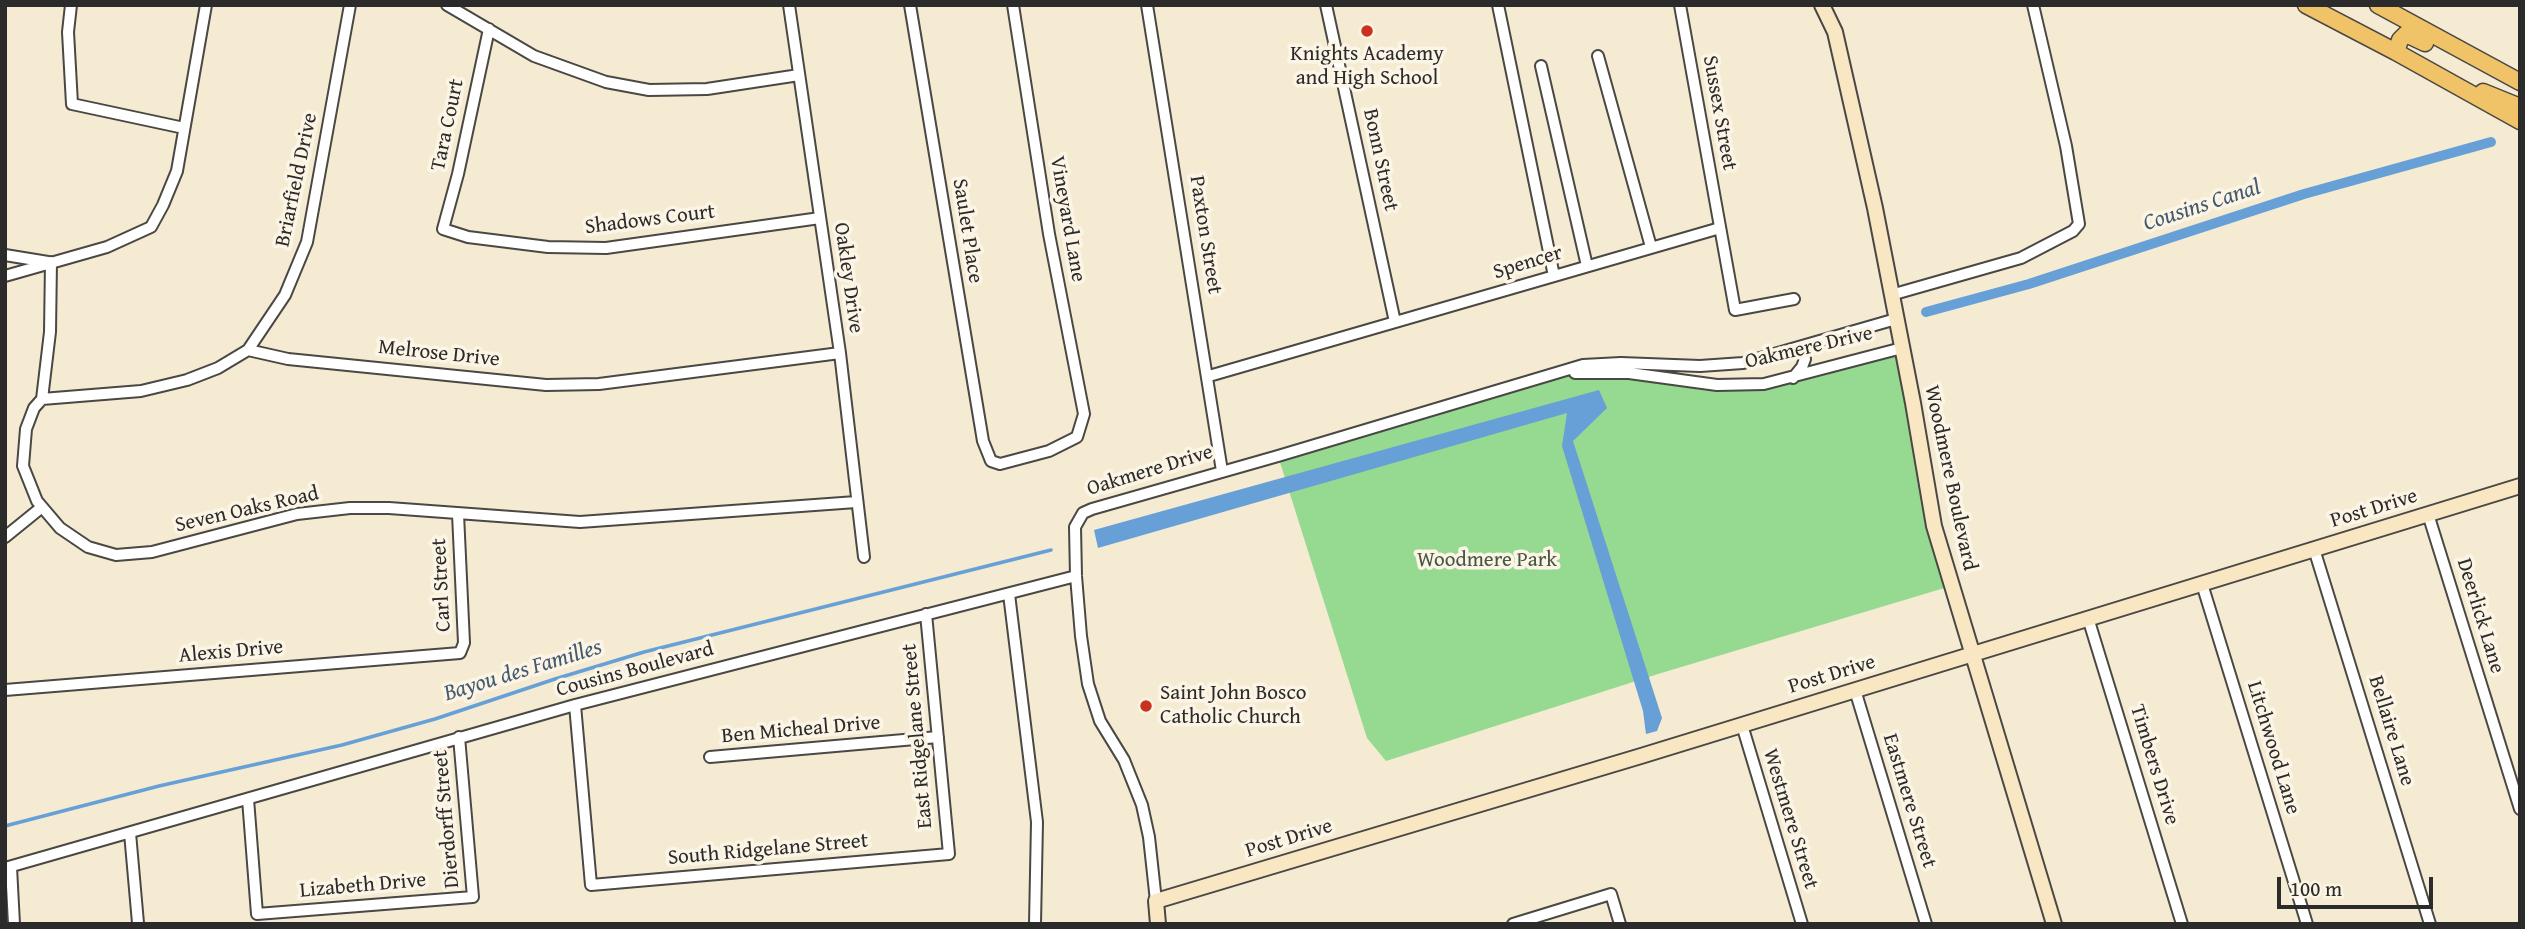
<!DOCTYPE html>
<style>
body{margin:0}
#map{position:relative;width:2525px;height:929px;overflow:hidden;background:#f5ebd2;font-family:"Gentium Book Plus",serif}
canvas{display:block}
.frame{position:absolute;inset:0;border:7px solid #2b2b2b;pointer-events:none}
.scale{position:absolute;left:2277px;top:877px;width:156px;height:32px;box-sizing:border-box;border:4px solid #2b2b2b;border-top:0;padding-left:9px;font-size:21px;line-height:24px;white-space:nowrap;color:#2b2b2b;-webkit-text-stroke:5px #fcf5e5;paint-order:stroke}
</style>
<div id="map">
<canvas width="2525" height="929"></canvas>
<div class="frame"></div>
<div class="scale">100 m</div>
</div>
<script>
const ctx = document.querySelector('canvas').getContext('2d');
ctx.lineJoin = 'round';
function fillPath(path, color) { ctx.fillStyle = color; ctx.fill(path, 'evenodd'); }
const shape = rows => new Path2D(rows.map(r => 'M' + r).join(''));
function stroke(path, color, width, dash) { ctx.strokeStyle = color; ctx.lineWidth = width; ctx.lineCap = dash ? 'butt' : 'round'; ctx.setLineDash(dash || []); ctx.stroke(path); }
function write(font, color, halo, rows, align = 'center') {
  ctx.font = font + ' "Gentium Book Plus",serif'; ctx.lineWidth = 7; ctx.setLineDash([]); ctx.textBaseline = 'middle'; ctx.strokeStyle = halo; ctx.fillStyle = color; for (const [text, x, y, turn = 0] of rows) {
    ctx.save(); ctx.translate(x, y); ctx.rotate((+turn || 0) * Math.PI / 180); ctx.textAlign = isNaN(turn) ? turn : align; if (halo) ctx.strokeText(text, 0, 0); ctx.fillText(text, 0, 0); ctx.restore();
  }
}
fillPath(shape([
 [1902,348,1951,586,1658,674,1386,761,1367,738,1278,456,1558,374,1586,372,1741,386]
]), '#96d991');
fillPath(shape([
 [1599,390,1607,408,1573,441,1662,718,1657,731,1646,734,1643,711,1562,446,1567,413,1098,548,1094,530]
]), '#66a0d6');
stroke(shape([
 [5,826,159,786,342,745,435,719,555,679,644,652,1051,550]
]), '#66a0d6', 3.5);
stroke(shape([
 [1926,312,2029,284,2304,194,2491,142]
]), '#66a0d6', 10);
const street = shape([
 [71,5,68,32,72,104,184,128],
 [447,5,534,56,606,82,649,90,707,89,799,75],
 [789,5,840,353,864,557],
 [910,5,983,441,991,461,1000,464,1049,451,1077,437,1084,414,1049,234,1013,5],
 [1147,5,1222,471],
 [1326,5,1395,322],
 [1498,5,1554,276],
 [1680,5,1735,310,1794,299],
 [489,29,458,174,443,229,468,237,548,247,606,248,820,218],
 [1598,56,1651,247],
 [1541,66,1587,266],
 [5,255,48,262],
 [51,262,50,332,42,399,34,408,26,429,23,466,37,501,60,528,88,547,116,555,152,552,297,514,350,508,389,508,580,522,856,502],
 [5,276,107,247,151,227,163,205,177,171,206,5],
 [1891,295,2021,258,2073,231,2079,224,2066,146,2033,5],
 [248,350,288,359,546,385,599,384,840,353],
 [1575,373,1629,373,1717,385,1764,384,1902,348],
 [1209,376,1720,228],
 [1793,378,1802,367,1805,359,1800,351,1795,349],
 [42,399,141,391,187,380,218,368,248,350,285,295,307,242,350,5],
 [2428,514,2520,809],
 [5,537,42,507],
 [2314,549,2430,924],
 [2202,584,2307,924],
 [1009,594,1037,822,1035,924],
 [2088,618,2182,924],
 [5,690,460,653,464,643,458,514],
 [1855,690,1926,924],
 [575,705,591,885,949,854,926,614],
 [1742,725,1802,924],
 [710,757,938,737],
 [248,799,257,914,473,897,459,737],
 [130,833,138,923],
 [11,867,14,924],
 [5,868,575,705,1076,576],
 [1156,901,1149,837,1142,805,1124,760,1100,721,1088,684,1081,636,1076,576,1075,527,1083,513,1092,509,1278,456,1583,365,1621,363,1700,366,1743,363,1896,319],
 [1513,924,1611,894,1620,924]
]);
const secondary = shape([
 [1822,5,1835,32,1875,208,1913,403,1934,526,2054,924],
 [1158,924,1156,901,1641,756,2520,486]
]);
const primary = shape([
 [2306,5,2396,52,2520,121],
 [2378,5,2520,82],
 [2396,52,2400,40,2406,34,2425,43],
 [2483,92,2520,107]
]);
stroke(street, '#494844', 14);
stroke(secondary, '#494844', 18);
stroke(primary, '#494844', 19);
stroke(street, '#fff', 10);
stroke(secondary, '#f9e7c3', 14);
stroke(primary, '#f0c369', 16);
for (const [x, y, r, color] of [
 [1367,31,7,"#c8321e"],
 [1146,706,7,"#c8321e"]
]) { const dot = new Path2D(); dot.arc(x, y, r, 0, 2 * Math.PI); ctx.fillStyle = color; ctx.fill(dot); stroke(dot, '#fcf5e5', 2.5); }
write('21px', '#2b2b2b', '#fcf5e5', [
 ["Knights Academy",1367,55],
 ["and High School",1367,79],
 ["Saint John Bosco",1160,694,"left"],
 ["Catholic Church",1160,718,"left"]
]);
write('21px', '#2b2b2b', '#fcf5e5', [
 ["Sussex Street",1719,113,80],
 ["Tara Court",448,125,-78],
 ["Bonn Street",1380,160,78],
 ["Briarfield Drive",297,180,-78],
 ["Vineyard Lane",1067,219,80],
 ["Shadows Court",650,220,-7],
 ["Saulet Place",967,231,81],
 ["Paxton Street",1205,235,81],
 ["Spencer",1528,263,-17],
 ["Oakley Drive",848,278,82],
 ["Oakmere Drive",1809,348,-13],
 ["Melrose Drive",439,354,6],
 ["Oakmere Drive",1150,471,-17],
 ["Woodmere Boulevard",1950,478,78],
 ["Post Drive",2374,509,-17],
 ["Seven Oaks Road",247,510,-13],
 ["Carl Street",442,585,-93],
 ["Deerlick Lane",2480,616,73],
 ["Alexis Drive",231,652,-5],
 ["Cousins Boulevard",635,670,-15],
 ["Post Drive",1832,675,-17],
 ["Ben Micheal Drive",801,730,-5],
 ["Bellaire Lane",2391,731,73],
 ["East Ridgelane Street",918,736,-95],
 ["Litchwood Lane",2273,748,73],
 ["Timbers Drive",2154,765,73],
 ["Eastmere Street",1909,801,73],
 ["Dierdorff Street",447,819,-95],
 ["Westmere Street",1790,819,73],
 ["Post Drive",1289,839,-17],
 ["South Ridgelane Street",768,850,-5],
 ["Lizabeth Drive",363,886,-5]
]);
write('21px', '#465644', '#fcf5e5', [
 ["Woodmere Park",1487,561]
]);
write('italic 23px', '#435a6f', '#fcf5e5', [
 ["Cousins Canal",2202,206,-18],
 ["Bayou des Familles",523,671,-17]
]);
</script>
